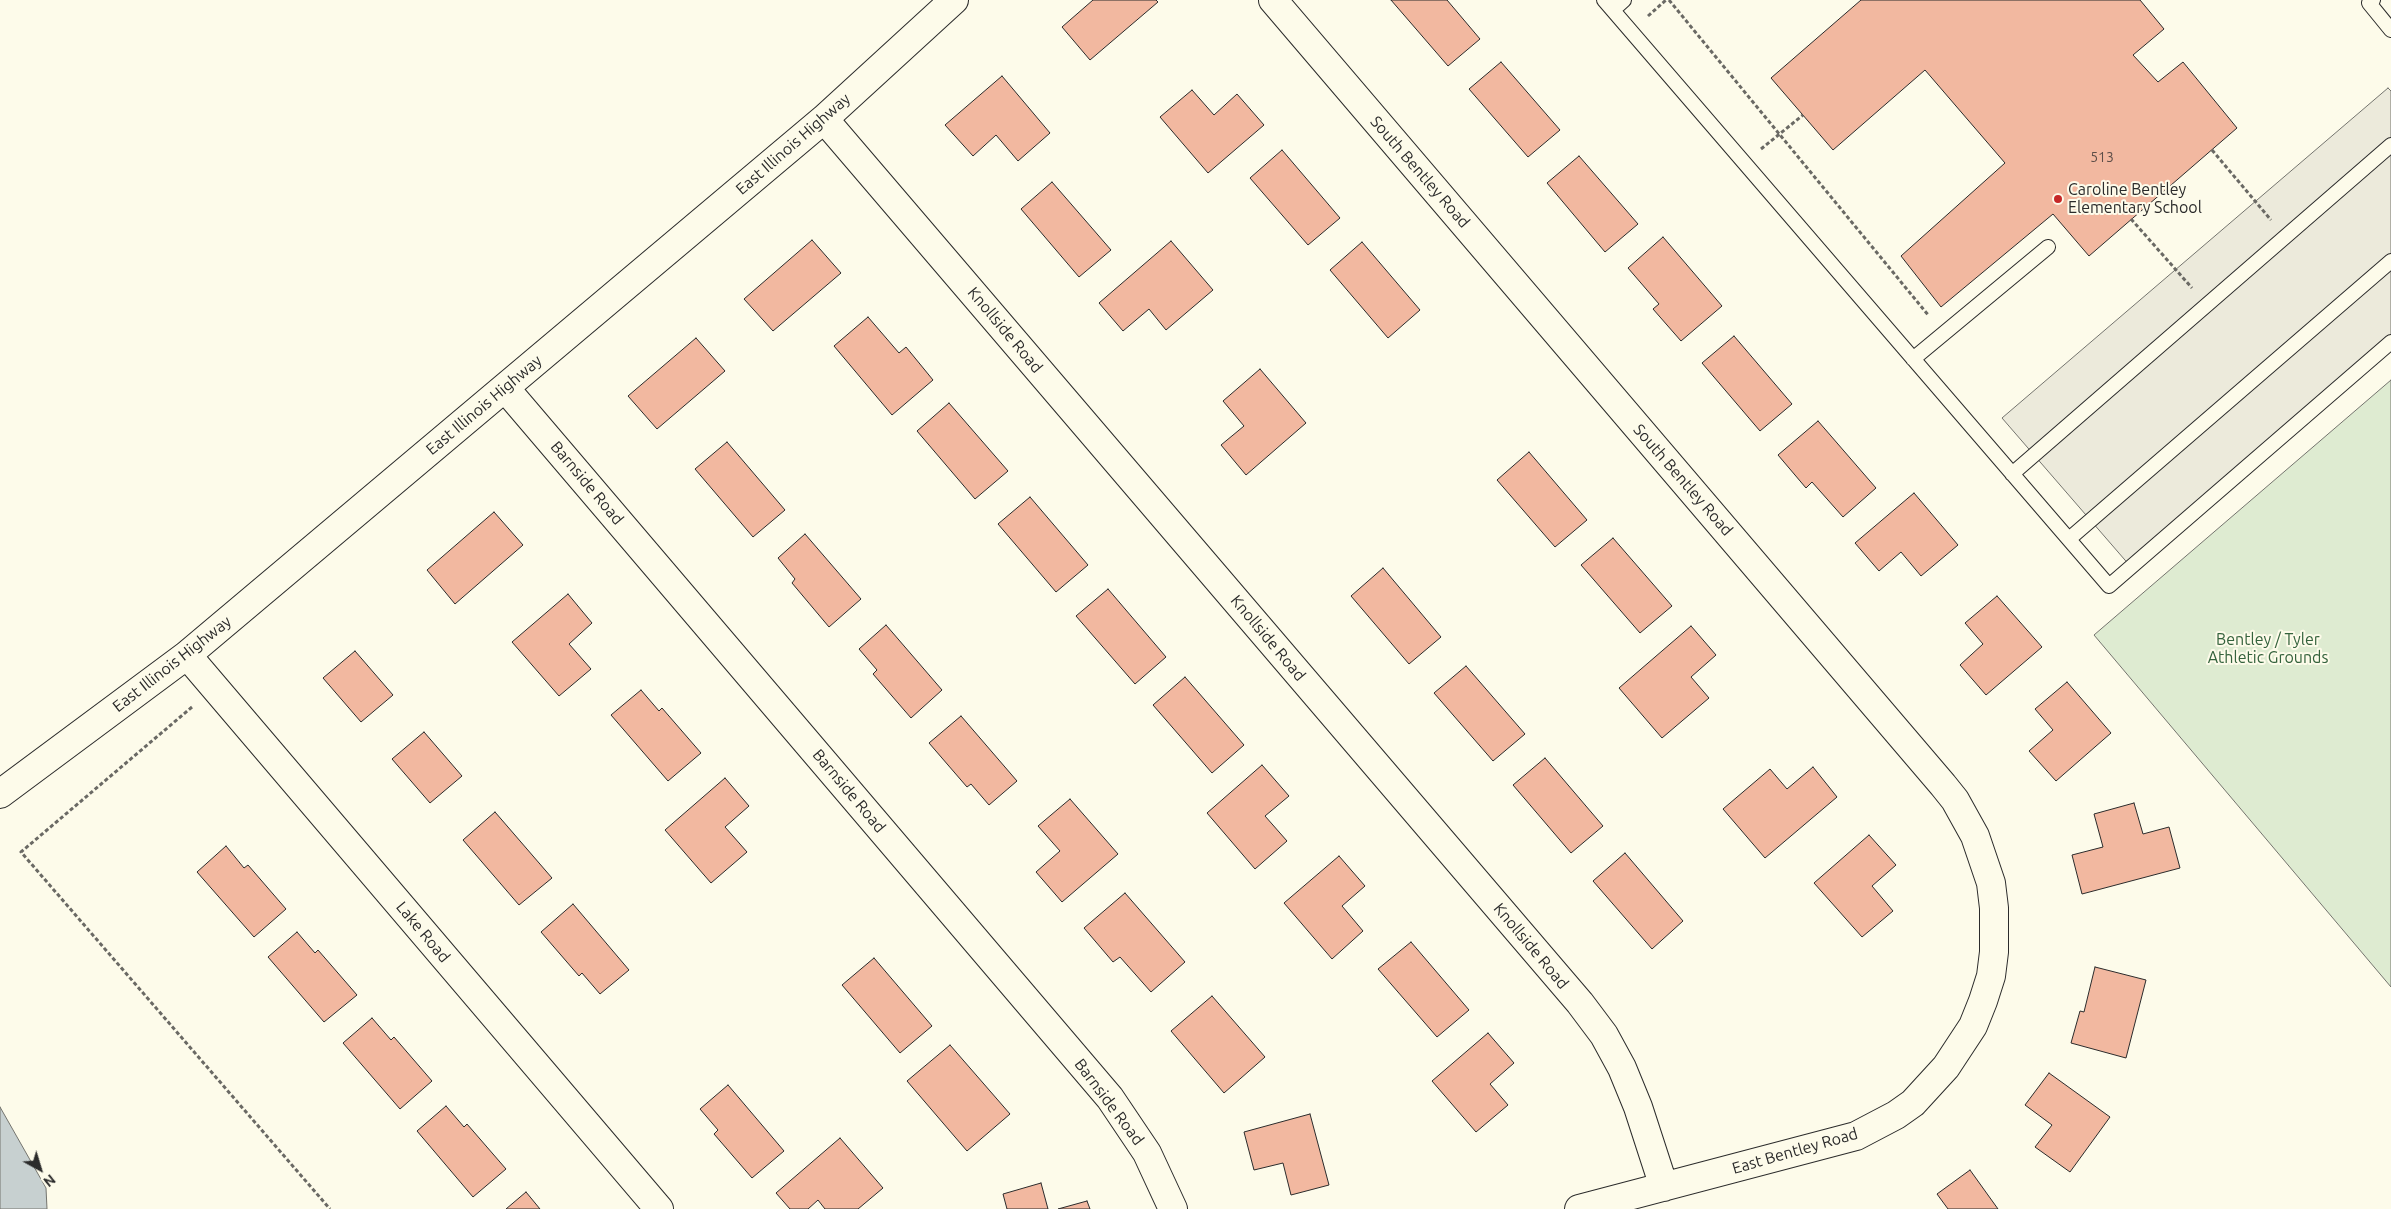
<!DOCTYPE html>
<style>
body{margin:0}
#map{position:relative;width:2391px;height:1209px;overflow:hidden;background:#fdfbea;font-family:Ubuntu,sans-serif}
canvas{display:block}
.north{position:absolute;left:15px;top:1144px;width:50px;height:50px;-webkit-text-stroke:4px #fdfbea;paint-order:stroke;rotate:141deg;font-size:14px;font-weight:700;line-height:20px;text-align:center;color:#2b2b2b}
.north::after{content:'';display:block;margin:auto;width:18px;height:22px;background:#2b2b2b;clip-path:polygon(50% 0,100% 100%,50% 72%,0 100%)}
</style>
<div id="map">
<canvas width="2391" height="1209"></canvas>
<div class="north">N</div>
</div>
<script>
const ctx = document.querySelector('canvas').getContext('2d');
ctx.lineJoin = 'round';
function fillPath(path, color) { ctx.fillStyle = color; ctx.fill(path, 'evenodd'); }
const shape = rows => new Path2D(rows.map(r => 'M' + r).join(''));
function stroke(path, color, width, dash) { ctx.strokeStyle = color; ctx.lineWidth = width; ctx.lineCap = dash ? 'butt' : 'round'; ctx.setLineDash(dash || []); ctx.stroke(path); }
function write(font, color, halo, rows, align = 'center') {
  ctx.font = font + ' Ubuntu,sans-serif'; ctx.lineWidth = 4; ctx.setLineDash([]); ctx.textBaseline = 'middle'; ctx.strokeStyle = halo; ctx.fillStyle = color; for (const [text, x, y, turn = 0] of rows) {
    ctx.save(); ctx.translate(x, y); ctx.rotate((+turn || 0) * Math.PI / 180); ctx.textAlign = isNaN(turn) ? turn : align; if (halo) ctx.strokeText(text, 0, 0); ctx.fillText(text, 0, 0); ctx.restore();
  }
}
const green = shape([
 [2391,380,2391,987,2094,635,2391,380]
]);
fillPath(green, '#deebd1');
stroke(green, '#74746e', 1);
const parking = shape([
 [2388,88,2391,91,2391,342,2131,567,2002,418,2388,88]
]);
fillPath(parking, '#eceadb');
stroke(parking, '#74746e', 1);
const water = shape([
 [0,1107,46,1188,47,1209,0,1209,0,1107]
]);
fillPath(water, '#c7d0d0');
stroke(water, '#74746e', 1);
const building = shape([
 [1093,0,1156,0,1158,2,1090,60,1062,27,1093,0],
 [1391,0,1447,0,1480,39,1448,66,1391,0],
 [1861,0,2140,0,2164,29,2133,55,2158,82,2183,62,2237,128,2089,256,2053,214,1941,307,1901,256,2005,163,1925,70,1833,150,1771,78,1861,0],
 [1501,62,1560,130,1528,157,1469,89,1501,62],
 [1002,76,1050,133,1018,161,996,135,973,156,945,125,1002,76],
 [1192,90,1214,115,1237,94,1264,125,1208,173,1160,117,1192,90],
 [1282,150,1340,218,1308,245,1250,178,1282,150],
 [1579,156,1638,224,1605,252,1547,183,1579,156],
 [1052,182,1111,250,1079,277,1021,209,1052,182],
 [1663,237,1722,306,1681,341,1653,309,1659,304,1628,268,1663,237],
 [812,240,841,273,773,331,744,299,812,240],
 [1171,241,1213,290,1166,330,1149,309,1123,331,1099,303,1171,241],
 [1362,242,1420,310,1388,338,1330,270,1362,242],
 [868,317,899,353,906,347,933,380,892,415,834,346,868,317],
 [1734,336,1792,404,1760,431,1702,363,1734,336],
 [696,338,725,371,657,429,628,396,696,338],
 [1260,369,1306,423,1246,475,1221,445,1244,426,1223,401,1260,369],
 [949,403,1008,471,975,499,917,431,949,403],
 [1818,421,1876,488,1843,517,1812,482,1806,488,1778,455,1818,421],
 [727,442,785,510,753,537,695,469,727,442],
 [1529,452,1587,520,1555,547,1497,480,1529,452],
 [1914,493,1958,545,1921,576,1901,552,1879,571,1855,543,1914,493],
 [1030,497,1088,565,1056,592,998,524,1030,497],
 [494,512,523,545,455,604,427,570,494,512],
 [805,534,861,599,829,627,792,583,795,579,778,558,805,534],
 [1613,538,1672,606,1640,633,1581,565,1613,538],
 [1383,568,1441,637,1409,664,1351,596,1383,568],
 [1108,589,1166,657,1135,684,1076,616,1108,589],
 [568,594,592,623,569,644,591,669,559,696,512,642,568,594],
 [1997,596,2042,647,1986,695,1960,665,1983,644,1965,623,1997,596],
 [886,625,942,690,911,718,873,674,877,670,859,649,886,625],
 [1691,626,1716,655,1691,677,1709,698,1662,738,1619,688,1691,626],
 [355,651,393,695,361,722,323,678,355,651],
 [1466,666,1525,734,1493,761,1434,693,1466,666],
 [1185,677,1244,745,1212,773,1153,705,1185,677],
 [2067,682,2111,733,2056,781,2029,751,2053,730,2035,709,2067,682],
 [641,690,659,711,662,708,701,753,668,781,611,715,641,690],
 [961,716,1017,781,989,805,971,784,967,787,929,743,961,716],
 [424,732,462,776,430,803,392,759,424,732],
 [1545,758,1603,826,1571,853,1513,785,1545,758],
 [1262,765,1289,796,1265,816,1287,841,1255,869,1207,813,1262,765],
 [1813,767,1837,797,1765,858,1723,809,1770,769,1787,789,1813,767],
 [725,778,749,806,725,827,747,852,711,883,665,830,725,778],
 [1070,799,1118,854,1062,902,1036,872,1060,851,1038,826,1070,799],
 [2134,803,2143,834,2169,827,2180,868,2082,894,2072,855,2103,847,2094,814,2134,803],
 [495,812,552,878,519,905,463,840,495,812],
 [1869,835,1896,865,1872,886,1893,911,1862,937,1814,883,1869,835],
 [226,846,244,868,248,865,286,909,254,937,197,872,226,846],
 [1625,853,1683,921,1652,949,1593,881,1625,853],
 [1339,856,1365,886,1342,906,1363,931,1332,959,1284,903,1339,856],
 [1125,893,1185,962,1151,992,1120,957,1113,962,1084,928,1125,893],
 [573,904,629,970,600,994,582,973,579,976,541,932,573,904],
 [297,932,315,953,318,950,357,995,324,1022,268,957,297,932],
 [1411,942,1469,1010,1437,1037,1378,969,1411,942],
 [874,958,932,1026,900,1053,842,985,874,958],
 [2095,967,2146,980,2126,1058,2071,1043,2080,1011,2084,1012,2095,967],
 [1212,996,1265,1057,1224,1093,1171,1031,1212,996],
 [372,1018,391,1040,394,1037,432,1081,400,1109,343,1043,372,1018],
 [1488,1033,1514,1063,1490,1084,1508,1105,1476,1132,1432,1081,1488,1033],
 [950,1045,1010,1114,967,1151,907,1081,950,1045],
 [2049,1073,2110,1117,2070,1172,2035,1147,2052,1125,2025,1105,2049,1073],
 [728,1085,784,1151,752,1178,714,1134,718,1130,700,1109,728,1085],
 [446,1106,464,1127,467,1124,506,1169,473,1197,417,1131,446,1106],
 [1310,1114,1329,1185,1291,1195,1283,1163,1254,1170,1244,1132,1310,1114],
 [840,1138,883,1188,858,1209,825,1209,818,1200,808,1209,790,1209,776,1193,840,1138],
 [1970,1170,1998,1209,1948,1209,1937,1194,1970,1170],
 [1041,1183,1048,1209,1007,1209,1003,1194,1041,1183],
 [526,1192,540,1209,506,1209,526,1192],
 [1087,1201,1090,1209,1058,1209,1087,1201]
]);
fillPath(building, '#f2b8a0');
stroke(building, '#2b2b2b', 1);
const service = shape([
 [1604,0,2109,586,2391,342],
 [2373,0,2369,3,2391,30],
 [1613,10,1624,0],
 [1913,359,2048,247],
 [2012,474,2391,145],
 [2069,539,2391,261]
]);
const minor = shape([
 [1273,0,1943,785,1955,800,1975,836,1991,883,1994,908,1994,952,1991,976,1983,1001,1973,1026,1946,1067,1913,1103,1896,1115,1856,1136,1579,1209],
 [824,119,1580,1003,1604,1035,1622,1068,1638,1107,1664,1187],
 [505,388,1110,1098,1147,1153,1173,1209],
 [187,655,659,1209],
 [0,794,187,655,824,119,954,0]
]);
stroke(service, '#2b2b2b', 16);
stroke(minor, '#2b2b2b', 30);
stroke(shape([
 [1669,0,1929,316],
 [1648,16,1666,0],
 [1761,149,1803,115],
 [2212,150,2271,220],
 [2131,219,2192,288],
 [192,707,21,852,330,1209]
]), '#6a6964', 3, [4, 2.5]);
stroke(service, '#fdfbea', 14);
stroke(minor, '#fdfbea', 28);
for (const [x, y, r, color] of [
 [2058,199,5,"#c62828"]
]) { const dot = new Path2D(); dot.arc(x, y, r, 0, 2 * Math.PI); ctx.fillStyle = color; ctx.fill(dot); stroke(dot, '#fdfbea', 2); }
write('14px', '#5d4e48', null, [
 ["513",2102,157]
]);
write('16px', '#2b2b2b', '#fdfbea', [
 ["East Illinois Highway",793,144,-41],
 ["South Bentley Road",1420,172,49],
 ["Knollside Road",1005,330,50],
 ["East Illinois Highway",484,405,-40],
 ["South Bentley Road",1683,480,49],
 ["Barnside Road",587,483,50],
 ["Knollside Road",1268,638,50],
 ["East Illinois Highway",172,664,-38],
 ["Barnside Road",849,791,50],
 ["Lake Road",423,932,50],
 ["Knollside Road",1531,946,50],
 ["Barnside Road",1109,1102,53],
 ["East Bentley Road",1795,1151,-16]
]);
write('16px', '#2b2b2b', '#fdfbea', [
 ["Caroline Bentley",2068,190],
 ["Elementary School",2068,208]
], 'left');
write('16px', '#34623c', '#fdfbea', [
 ["Bentley / Tyler",2268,640],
 ["Athletic Grounds",2268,658]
]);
</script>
